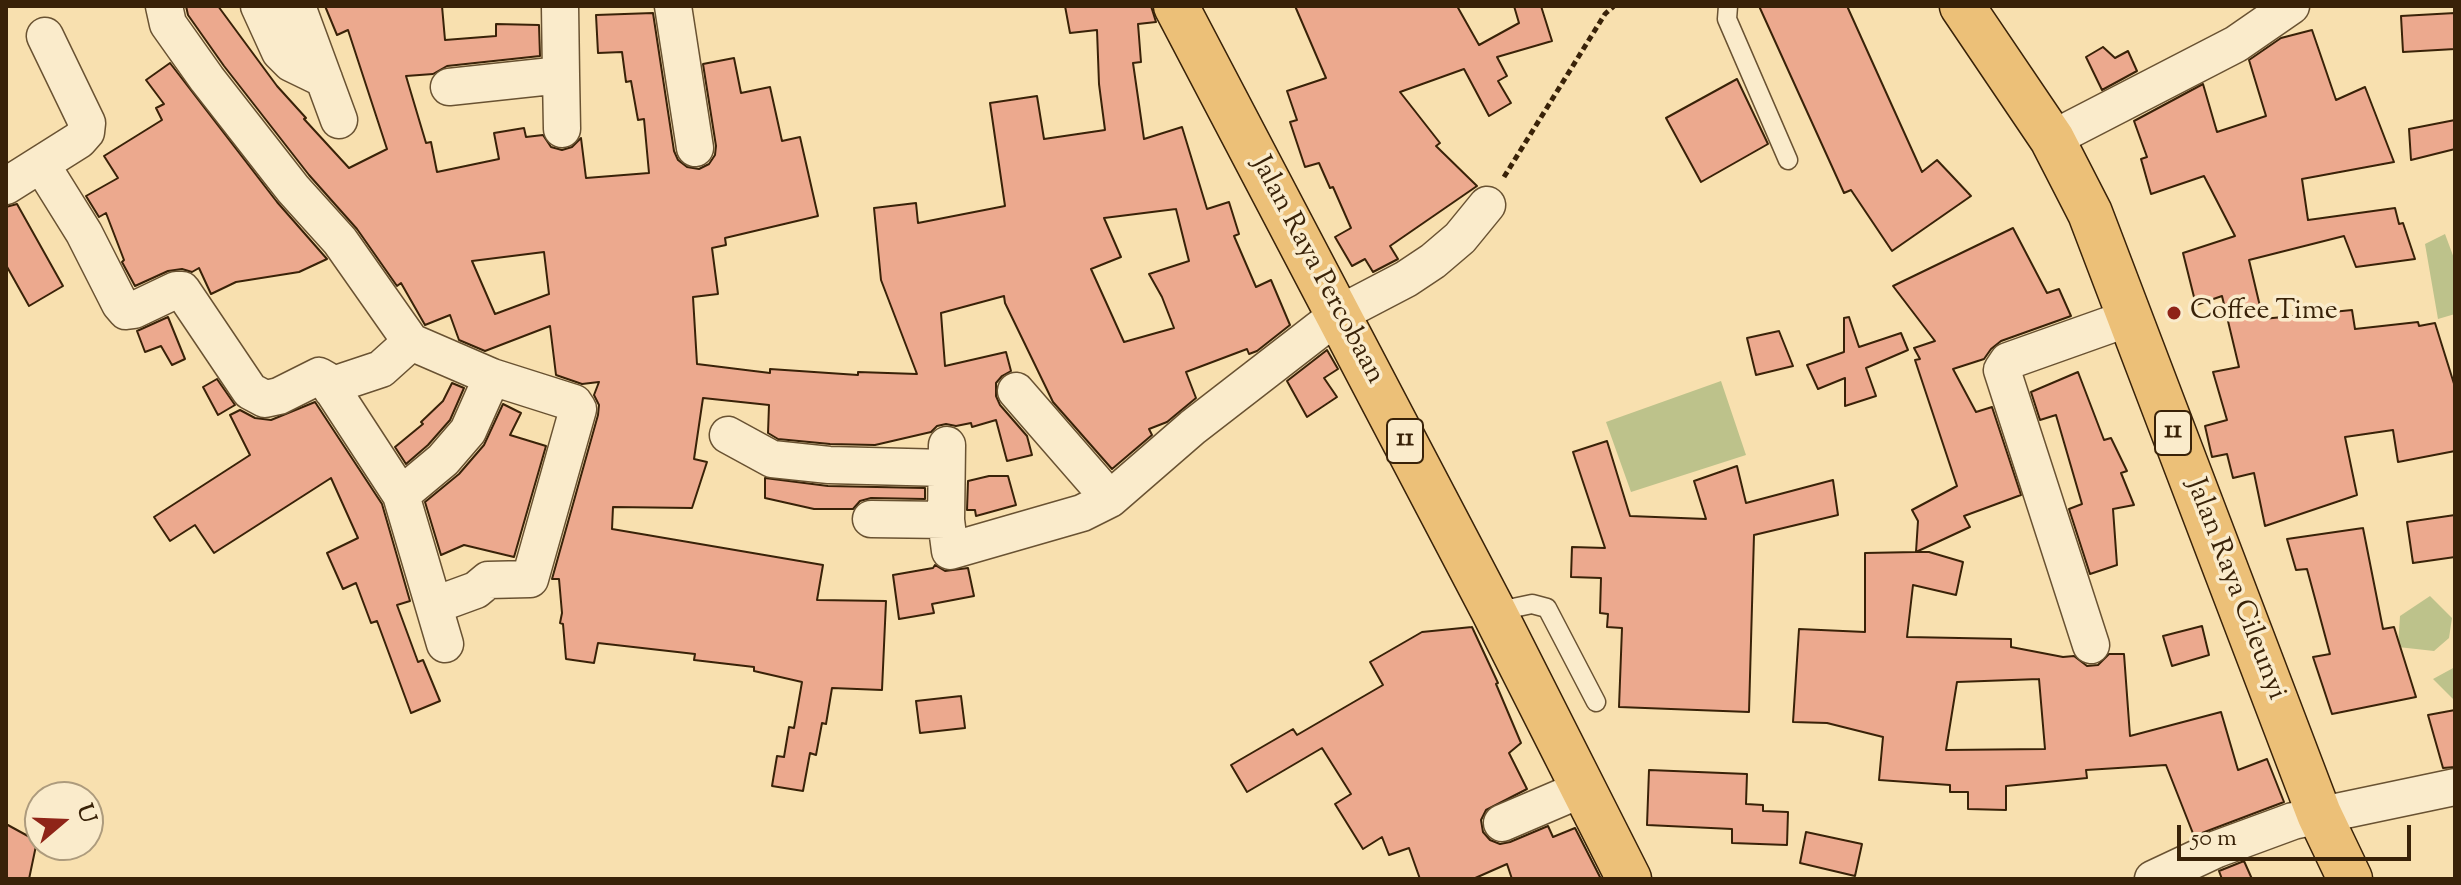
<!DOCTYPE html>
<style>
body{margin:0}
#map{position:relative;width:2461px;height:885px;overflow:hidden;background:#f8e0af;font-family:"Sorts Mill Goudy",serif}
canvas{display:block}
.frame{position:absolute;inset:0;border:8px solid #392208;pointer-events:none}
.north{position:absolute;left:24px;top:781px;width:80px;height:80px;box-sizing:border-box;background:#faebcb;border:2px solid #ad9b7d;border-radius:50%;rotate:71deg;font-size:22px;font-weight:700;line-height:32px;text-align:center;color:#392208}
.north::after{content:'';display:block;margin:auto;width:28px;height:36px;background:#8f2418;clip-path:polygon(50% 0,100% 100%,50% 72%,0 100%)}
.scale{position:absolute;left:2177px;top:825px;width:234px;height:36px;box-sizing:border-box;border:4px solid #392208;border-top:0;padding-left:10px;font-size:24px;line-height:28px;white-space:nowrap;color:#392208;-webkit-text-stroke:6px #faebcb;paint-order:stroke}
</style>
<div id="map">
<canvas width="2461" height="885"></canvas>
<div class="frame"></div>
<div class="north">U</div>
<div class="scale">50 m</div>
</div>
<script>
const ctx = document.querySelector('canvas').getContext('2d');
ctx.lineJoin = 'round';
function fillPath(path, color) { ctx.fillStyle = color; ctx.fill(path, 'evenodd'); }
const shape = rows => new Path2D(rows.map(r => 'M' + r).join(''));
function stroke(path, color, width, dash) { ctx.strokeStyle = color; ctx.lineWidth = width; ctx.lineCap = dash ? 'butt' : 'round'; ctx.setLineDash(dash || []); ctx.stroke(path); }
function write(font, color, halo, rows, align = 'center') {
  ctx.font = font + ' "Sorts Mill Goudy",serif'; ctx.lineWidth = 7; ctx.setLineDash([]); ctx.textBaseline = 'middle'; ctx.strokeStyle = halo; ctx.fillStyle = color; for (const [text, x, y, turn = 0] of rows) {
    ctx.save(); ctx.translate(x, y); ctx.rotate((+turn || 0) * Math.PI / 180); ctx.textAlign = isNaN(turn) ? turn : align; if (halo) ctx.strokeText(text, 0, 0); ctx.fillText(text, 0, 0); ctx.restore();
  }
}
fillPath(shape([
 [2445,234,2455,261,2455,314,2438,319,2425,244],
 [1721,381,1746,455,1631,492,1606,422],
 [2430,596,2452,618,2449,638,2434,651,2398,647,2400,616],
 [2455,667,2455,701,2433,679]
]), '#bdc28b');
const building = shape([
 [186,6,218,6,277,86,306,118,304,119,349,168,387,149,348,30,337,35,325,6,442,6,445,40,496,36,496,24,539,25,540,56,447,66,433,74,406,76,426,143,431,142,437,172,499,159,494,133,524,128,526,137,543,135,551,147,562,150,572,147,581,138,586,178,649,173,644,119,638,120,631,81,626,82,622,52,598,53,596,15,653,13,674,151,678,160,687,167,699,169,709,164,715,155,716,146,703,64,734,58,741,93,770,87,782,141,800,137,818,216,725,238,726,245,712,248,718,294,693,297,697,364,770,373,770,369,858,375,858,372,917,374,881,280,874,208,916,203,918,223,1005,206,990,103,1037,96,1044,139,1105,130,1099,84,1097,30,1070,33,1065,6,1151,6,1156,22,1138,24,1141,62,1133,63,1144,139,1182,127,1207,209,1229,202,1239,234,1234,236,1256,287,1271,280,1290,325,1257,351,1249,354,1247,349,1186,372,1196,398,1167,422,1149,429,1152,435,1112,469,1053,402,1005,303,1004,296,941,313,945,366,1006,352,1011,371,1002,376,996,383,996,396,1000,405,1027,436,1032,455,1007,461,996,420,972,427,971,423,956,426,946,424,937,426,931,432,875,445,830,444,778,439,768,433,769,405,703,398,694,459,707,462,692,508,613,507,612,529,823,565,817,600,886,601,882,690,832,688,826,724,822,723,816,755,810,753,803,791,772,786,777,756,784,757,789,727,794,728,802,682,754,671,754,667,694,660,695,654,598,643,594,663,566,659,563,624,560,623,562,613,559,579,552,579,598,415,599,405,594,395,599,382,582,384,556,375,550,326,485,351,459,340,450,315,425,325,401,283,397,286,357,229,309,175,224,66,188,15,186,6],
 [1176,209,1189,261,1149,274,1162,297,1174,328,1124,342,1091,269,1121,257,1104,218,1176,209],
 [544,252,549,294,495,314,472,261,544,252],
 [1295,6,1457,6,1479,45,1519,23,1514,6,1541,6,1552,41,1497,57,1507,76,1498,81,1511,103,1489,116,1464,69,1400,92,1440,143,1436,146,1477,186,1390,246,1398,259,1373,272,1365,259,1352,266,1335,237,1351,228,1333,187,1330,188,1319,163,1305,167,1290,122,1297,120,1287,91,1326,78,1295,6],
 [1759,6,1847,6,1922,172,1937,160,1971,196,1892,251,1851,190,1844,193,1759,6],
 [2455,13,2455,49,2403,52,2401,16,2455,13],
 [2312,30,2336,100,2365,87,2394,162,2302,179,2308,220,2395,208,2399,224,2403,223,2415,259,2356,267,2344,236,2249,260,2263,319,2352,310,2355,329,2418,322,2419,326,2435,323,2455,387,2455,451,2398,462,2393,430,2345,437,2357,495,2265,526,2254,473,2233,478,2227,454,2212,457,2205,426,2227,420,2213,372,2239,367,2222,296,2196,305,2183,253,2235,236,2204,176,2151,194,2141,159,2147,157,2134,121,2203,84,2217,132,2266,116,2249,60,2281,38,2312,30],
 [2103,47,2115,58,2128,51,2137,71,2102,90,2086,57,2103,47],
 [170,63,277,202,327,259,299,272,236,282,211,294,199,268,192,272,182,269,168,271,135,286,122,262,124,260,106,213,99,217,86,196,118,178,104,156,162,120,156,108,164,104,146,80,170,63],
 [1737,79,1768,144,1701,182,1666,118,1737,79],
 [2455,120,2455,149,2411,160,2409,129,2455,120],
 [17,204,63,286,29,306,6,265,6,207,17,204],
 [2013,228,2047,293,2059,289,2071,316,2001,341,1991,349,1984,359,1953,369,1976,412,1992,407,2021,495,1964,516,1970,527,1916,552,1929,552,1963,562,1956,595,1913,585,1907,637,2011,639,2011,647,2063,657,2074,656,2087,666,2098,665,2109,654,2124,654,2130,736,2221,712,2238,770,2267,759,2284,802,2194,836,2166,765,2086,770,2087,778,2006,786,2006,810,1968,809,1968,792,1950,792,1950,785,1879,780,1883,737,1827,723,1793,722,1799,629,1865,632,1865,553,1916,552,1918,521,1912,510,1957,486,1915,360,1920,359,1914,348,1935,341,1893,286,2013,228],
 [2039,679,2045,749,1946,750,1957,682,2039,679],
 [168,317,185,359,172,365,161,346,145,352,137,331,168,317],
 [1849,317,1859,347,1901,333,1908,350,1866,368,1876,396,1845,406,1845,378,1818,389,1807,365,1844,352,1844,318,1849,317],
 [1779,331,1793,366,1756,375,1747,338,1779,331],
 [1327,350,1338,369,1324,378,1337,397,1307,417,1287,381,1327,350],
 [2078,372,2104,440,2111,438,2127,471,2121,473,2134,505,2113,509,2117,565,2090,574,2069,509,2082,504,2056,415,2040,420,2031,392,2078,372],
 [217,379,235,405,218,415,203,387,217,379],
 [452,383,464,388,450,420,428,445,406,464,395,447,423,424,421,422,443,401,452,383],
 [315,402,382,504,410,601,397,605,418,662,423,660,440,701,411,713,377,621,371,623,356,583,343,589,327,553,358,538,331,478,214,553,195,525,170,541,154,517,250,455,230,415,240,410,255,418,271,420,315,402],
 [503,404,521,413,510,435,546,446,514,557,464,545,441,555,425,502,459,474,484,445,503,404],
 [1607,441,1630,516,1706,519,1694,481,1737,466,1746,503,1833,480,1838,515,1754,535,1749,712,1619,707,1622,628,1607,627,1608,614,1600,613,1601,578,1571,577,1572,547,1605,548,1573,452,1607,441],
 [989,476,1008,476,1016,505,976,516,975,510,967,510,968,481,989,476],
 [765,478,828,486,925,488,925,499,871,498,860,501,853,509,814,509,765,498,765,478],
 [2455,515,2455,557,2413,563,2407,522,2455,515],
 [2363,528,2383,629,2394,627,2416,697,2332,714,2313,657,2330,654,2307,569,2296,570,2287,539,2363,528],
 [935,565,945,571,968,568,974,596,932,604,934,613,899,619,893,575,933,568,935,565],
 [2202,626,2209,655,2172,666,2163,636,2202,626],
 [1472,627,1498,683,1496,684,1521,743,1509,753,1527,789,1486,810,1481,820,1483,832,1490,840,1500,844,1510,842,1548,826,1553,837,1575,828,1601,879,1512,879,1507,864,1473,879,1420,879,1409,848,1389,855,1382,837,1363,849,1335,804,1351,794,1322,748,1247,792,1231,765,1293,729,1297,735,1383,685,1370,662,1422,632,1472,627],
 [961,696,965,728,920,733,916,701,961,696],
 [2455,710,2455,767,2443,768,2428,715,2455,710],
 [1649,770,1747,774,1746,804,1763,805,1763,811,1788,812,1787,845,1732,843,1732,829,1647,825,1649,770],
 [6,824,37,841,29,879,6,879,6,824],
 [1806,832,1862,844,1855,876,1800,863,1806,832],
 [2244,861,2252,879,2222,879,2219,871,2244,861]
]);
fillPath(building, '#eca98e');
stroke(building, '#392208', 2);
const lane = shape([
 [1728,6,1727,19,1788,160],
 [1494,612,1532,604,1547,608,1596,702]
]);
const street = shape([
 [164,6,168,24,207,79,293,189,340,241,411,342,381,369,342,382,332,390],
 [259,6,280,52,291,63,324,79],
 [297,6,339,120],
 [673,6,695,148],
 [561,75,562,129],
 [449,87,561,75,560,6],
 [2052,139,2236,44,2291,6],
 [41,164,84,233,120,304,126,311,134,310,176,290,182,290,250,391,265,399,279,396,319,376,326,380,401,495,443,460,468,431,492,377],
 [6,186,79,140,86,132,87,123,45,36],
 [411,342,492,377,574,403,578,409,530,579,488,580,476,590,435,605],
 [1016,391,1110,499],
 [728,435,772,459,829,465,946,468],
 [947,445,946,520,950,551,1082,513,1110,499,1193,427,1339,314,1406,279,1433,261,1460,238,1487,205],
 [401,495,445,644],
 [871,519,946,520],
 [2091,645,2002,370,2008,361,2129,318],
 [1502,823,1584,788],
 [2153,879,2217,849,2293,821,2455,787]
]);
const highway = shape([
 [1176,6,1494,612,1629,879],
 [1962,6,2052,139,2090,213,2319,814,2350,879]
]);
stroke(lane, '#695232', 21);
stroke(street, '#695232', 39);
stroke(highway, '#392208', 47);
stroke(shape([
 [1504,177,1605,14,1614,6]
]), '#392208', 5, [6, 4]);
stroke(lane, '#faebcb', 18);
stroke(street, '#faebcb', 36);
stroke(highway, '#ecc078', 44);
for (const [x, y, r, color] of [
 [2174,313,8,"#8f2418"]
]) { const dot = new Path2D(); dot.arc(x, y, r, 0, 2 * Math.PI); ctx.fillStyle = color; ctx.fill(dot); stroke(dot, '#faebcb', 3); }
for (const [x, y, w] of [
 [2173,433,36],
 [1405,441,36]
]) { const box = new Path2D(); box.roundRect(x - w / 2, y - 22, w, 44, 6); ctx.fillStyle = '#faebcb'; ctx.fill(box); stroke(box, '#392208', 2); }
write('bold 26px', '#392208', null, [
 ["11",2173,433],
 ["11",1405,441]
]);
write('28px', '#392208', '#faebcb', [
 ["Jalan Raya Percobaan",1316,271,62],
 ["Jalan Raya Cileunyi",2234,590,69]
]);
write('28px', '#392208', '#faebcb', [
 ["Coffee Time",2190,313]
], 'left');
</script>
